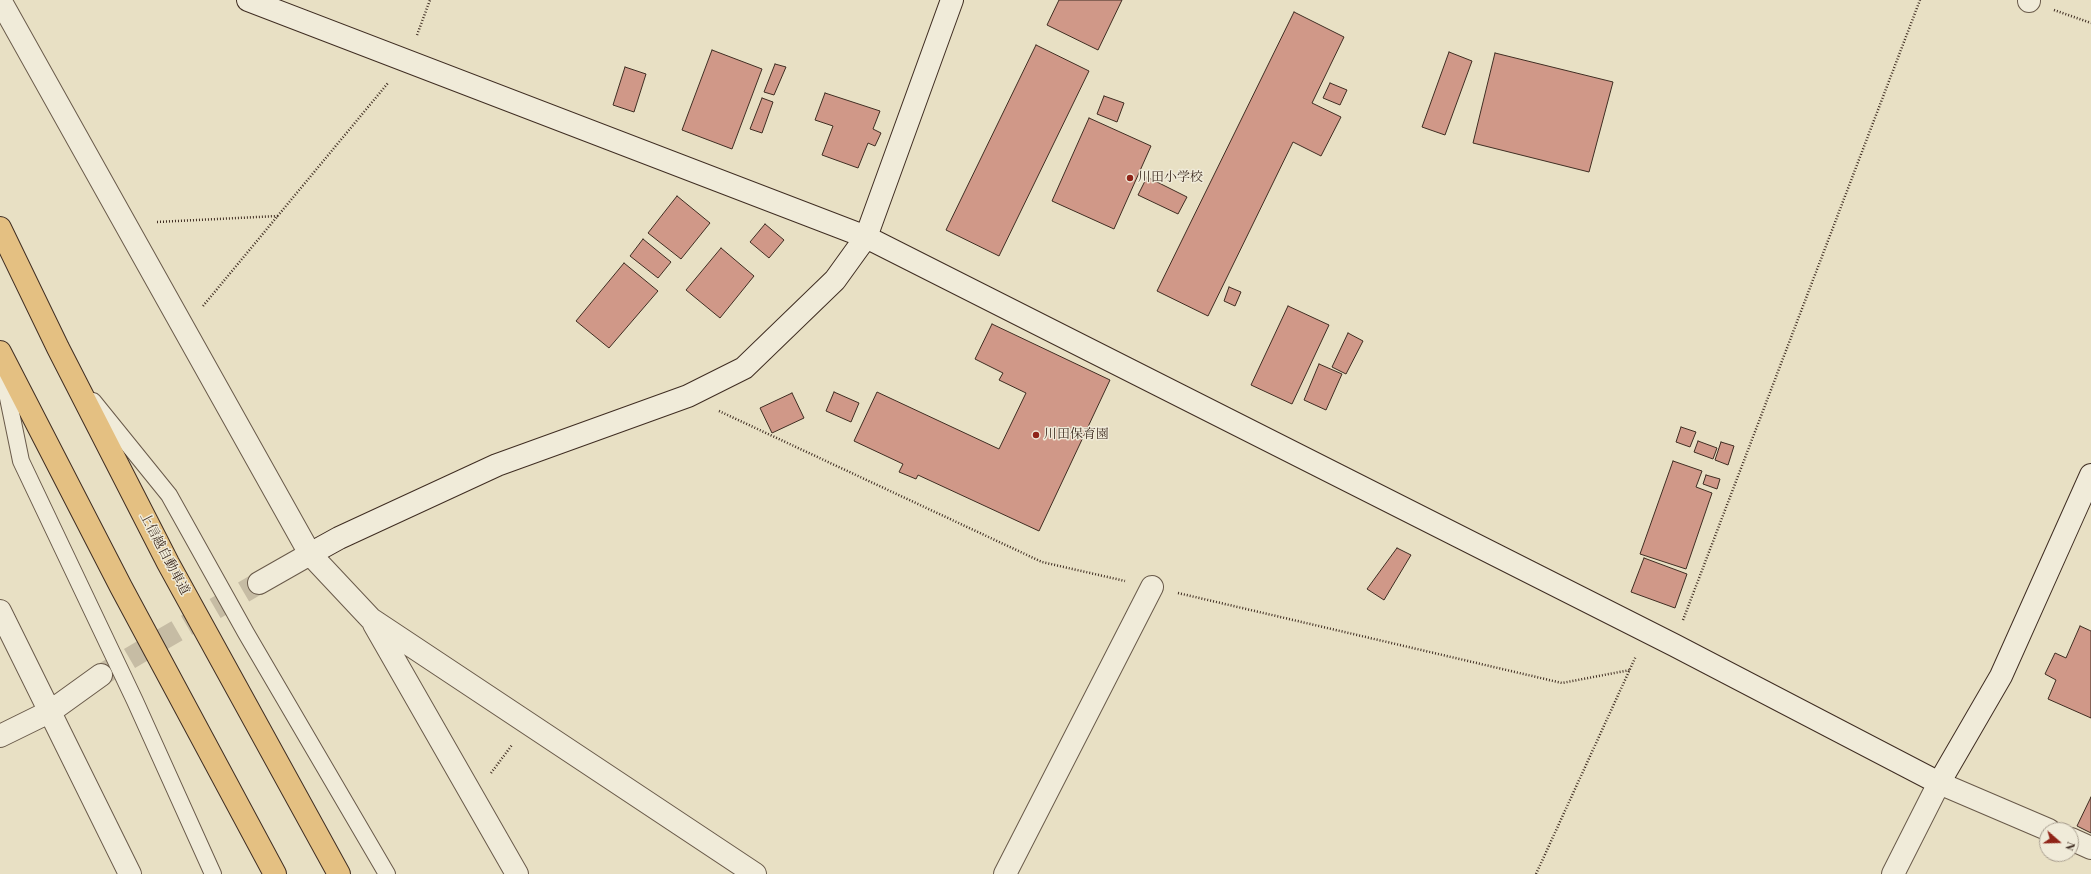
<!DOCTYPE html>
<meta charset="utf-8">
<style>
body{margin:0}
#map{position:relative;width:2091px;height:874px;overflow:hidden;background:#e8e0c4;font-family:"Libre Bodoni",serif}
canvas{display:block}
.north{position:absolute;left:2039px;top:822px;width:40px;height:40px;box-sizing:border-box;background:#f0ebd9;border:1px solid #a99f90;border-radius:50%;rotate:110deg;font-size:11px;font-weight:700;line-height:16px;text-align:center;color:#3f2d22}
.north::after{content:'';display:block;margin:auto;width:14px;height:18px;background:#8f2418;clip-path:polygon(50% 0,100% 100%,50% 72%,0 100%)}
</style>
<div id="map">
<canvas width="2091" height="874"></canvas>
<div class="north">N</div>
</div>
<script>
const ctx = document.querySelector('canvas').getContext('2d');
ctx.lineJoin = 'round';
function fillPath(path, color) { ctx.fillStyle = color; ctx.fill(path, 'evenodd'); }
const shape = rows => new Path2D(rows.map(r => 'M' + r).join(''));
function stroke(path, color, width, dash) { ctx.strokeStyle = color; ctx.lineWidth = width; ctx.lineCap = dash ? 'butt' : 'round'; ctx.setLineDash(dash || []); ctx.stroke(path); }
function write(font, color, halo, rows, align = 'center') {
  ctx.font = font + ' "Libre Bodoni","Noto Serif JP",serif'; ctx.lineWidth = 3; ctx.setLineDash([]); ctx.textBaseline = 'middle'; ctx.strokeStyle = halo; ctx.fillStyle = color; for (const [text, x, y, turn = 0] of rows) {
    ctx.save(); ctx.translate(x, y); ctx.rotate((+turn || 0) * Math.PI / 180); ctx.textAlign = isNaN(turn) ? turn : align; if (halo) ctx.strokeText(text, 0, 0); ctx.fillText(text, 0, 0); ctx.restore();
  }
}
const building = shape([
 [1059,0,1122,0,1098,50,1047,25,1059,0],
 [1294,12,1344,37,1312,103,1341,117,1321,156,1293,142,1208,316,1157,291,1294,12],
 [1036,45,1089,71,999,256,946,230,1036,45],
 [712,50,762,69,732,149,682,130,712,50],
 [1449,52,1472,61,1445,135,1422,127,1449,52],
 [1495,53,1613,82,1589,172,1473,143,1495,53],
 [775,64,786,67,774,95,764,92,775,64],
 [625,67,646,74,634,112,613,105,625,67],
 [1330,83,1347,90,1340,105,1323,98,1330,83],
 [825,93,880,111,873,129,881,133,875,146,868,143,858,168,822,155,833,126,815,120,825,93],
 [1104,96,1124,103,1117,122,1097,114,1104,96],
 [762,98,773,102,762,133,750,129,762,98],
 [1089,118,1151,146,1114,229,1052,201,1089,118],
 [1147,177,1187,197,1178,214,1138,195,1147,177],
 [677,196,710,223,681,259,648,233,677,196],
 [765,224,784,240,769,258,750,242,765,224],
 [643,239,671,262,658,278,630,256,643,239],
 [721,248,754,276,720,318,686,290,721,248],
 [624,263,658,291,609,348,576,321,624,263],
 [1229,287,1241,292,1235,306,1224,301,1229,287],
 [1288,306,1329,325,1292,404,1251,385,1288,306],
 [992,324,1110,380,1039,531,918,475,916,479,899,472,903,464,854,441,877,392,999,449,1026,393,999,380,1003,373,975,359,992,324],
 [1348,333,1363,341,1346,374,1332,367,1348,333],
 [1319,364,1342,374,1326,410,1304,400,1319,364],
 [834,392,859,403,851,422,826,411,834,392],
 [792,393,804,418,772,433,760,408,792,393],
 [1681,427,1696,432,1690,447,1676,442,1681,427],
 [1698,441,1717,448,1713,459,1694,452,1698,441],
 [1721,442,1734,446,1728,465,1715,460,1721,442],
 [1673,461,1702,471,1696,487,1712,493,1686,569,1640,554,1673,461],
 [1706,475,1720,479,1717,489,1703,484,1706,475],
 [1397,548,1411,555,1384,600,1367,589,1397,548],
 [1644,558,1687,574,1675,608,1631,592,1644,558],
 [2080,626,2091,631,2091,718,2048,699,2056,680,2045,674,2055,653,2066,658,2080,626],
 [2091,797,2091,833,2077,826,2091,797]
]);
fillPath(building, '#d09888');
stroke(building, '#3f2d22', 1);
stroke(shape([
 [101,675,259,583]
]), '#c6bca4', 22, [22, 11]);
const lane = shape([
 [1,364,21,461,135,701,213,874],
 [93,401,169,495,246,633,387,874]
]);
const street = shape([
 [0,0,310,554,371,619,755,874],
 [2029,1,2029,0],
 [259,583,310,554],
 [0,611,130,874],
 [374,624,517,874],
 [0,736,51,711,101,675],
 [2071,839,2091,848],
 [1005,874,1152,587],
 [1893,874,1939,783,2049,830]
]);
const secondary = shape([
 [248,0,866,237,1674,645,1939,783,2001,676,2091,475],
 [310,554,339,538,497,465,688,396,744,368,835,280,866,237,952,0]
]);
const highway = shape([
 [0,228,58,348,168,563,339,874],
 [0,352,121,587,275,874]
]);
stroke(lane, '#695a4a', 18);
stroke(street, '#695a4a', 24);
stroke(secondary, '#3f2d22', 24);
stroke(highway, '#3f2d22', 24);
stroke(shape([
 [2054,10,2091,23],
 [417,35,430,0],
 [157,222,278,216],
 [203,306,388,83],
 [719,411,1042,562,1125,581],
 [1178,593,1562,683,1630,670],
 [1683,620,1920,0],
 [491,773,512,745],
 [1536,874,1636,656]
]), '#3f2d22', 2.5, [1, 2]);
stroke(lane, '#f0ebd9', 16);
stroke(street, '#f0ebd9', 22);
stroke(secondary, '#f0ebd9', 22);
stroke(highway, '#e4c082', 22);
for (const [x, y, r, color] of [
 [1130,178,4,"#8f2418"],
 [1036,435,4,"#8f2418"]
]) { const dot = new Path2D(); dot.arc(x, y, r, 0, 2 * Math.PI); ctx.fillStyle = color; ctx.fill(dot); stroke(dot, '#f0ebd9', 1.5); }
write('13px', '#3f2d22', '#f0ebd9', [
 ["川田小学校",1138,178],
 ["川田保育園",1044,435]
], 'left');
write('13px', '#3f2d22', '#f0ebd9', [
 ["上信越自動車道",164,554,62]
]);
</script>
